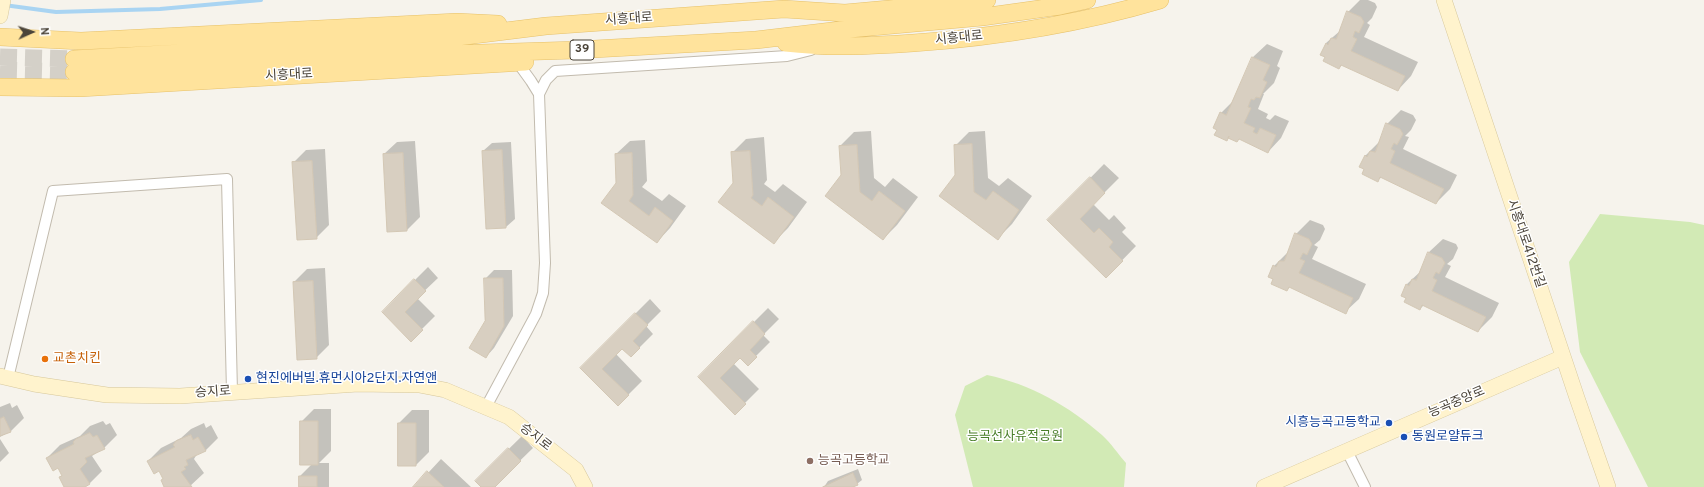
<!DOCTYPE html>
<html>
<head>
<meta charset="utf-8">
<style>
	body { margin:0 }
	#map { position:relative; width:1704px; height:487px; overflow:hidden; background:#f6f3ec; font-family:Overpass,sans-serif }
	canvas { display:block }
	.north { position:absolute; left:12px; top:12px; width:40px; height:40px; -webkit-text-stroke:3px #fff; paint-order:stroke; rotate:87deg; font-size:11px; font-weight:700; line-height:16px; text-align:center; color:#4b4439 }
	.north::after { content:''; display:block; margin:auto; width:14px; height:18px; background:#4b4439; clip-path:polygon(50% 0,100% 100%,50% 72%,0 100%) }
</style>
</head>
<body>
<div id="map">
<canvas width="1704" height="487"></canvas>
<div class="north">N</div>
</div>
<script>
const c = document.querySelector('canvas').getContext('2d');
c.lineJoin = 'round';
function fill(path, color) {
  c.fillStyle = color;
  c.fill(path, 'evenodd');
}
function stroke(path, color, width, dash) {
  c.strokeStyle = color;
  c.lineWidth = width;
  c.lineCap = dash ? 'butt' : 'round';
  c.setLineDash(dash || []);
  c.stroke(path);
}
function label(font, color, halo, rows, align = 'center') {
  c.font = font + ' Overpass,"Noto Sans KR",sans-serif';
  c.lineWidth = 3;
  c.setLineDash([]);
  c.textBaseline = 'middle';
  c.strokeStyle = halo;
  c.fillStyle = color;
  for (const [text, x, y, turn = 0] of rows) {
    c.save();
    c.translate(x, y);
    c.rotate((+turn || 0) * Math.PI / 180);
    c.textAlign = isNaN(turn) ? turn : align;
    if (halo) c.strokeText(text, 0, 0);
    c.fillText(text, 0, 0);
    c.restore();
  }
}
fill(new Path2D(`
	M1600,214L1690,222L1704,225V487H1648L1580,352L1569,262Z
	M987,375C1030,384 1069,406 1102,435C1111,443 1118,454 1126,463L1124,487H973L955,415L965,386Z`), '#d2eab5');
fill(new Path2D(`
	M1360,0H1368L1375,3L1377,7L1372,18L1367,23L1370,25L1364,37L1418,62L1411,76L1398,90L1343,64L1339,68L1321,54L1326,43L1341,30L1348,12Z
	M1267,44L1283,51L1277,66L1280,68L1274,83L1263,94H1264L1258,109L1268,114L1266,118L1270,120L1275,115L1289,121L1281,138L1268,152L1240,138L1237,141L1218,129L1221,113L1234,100L1253,57Z
	M1401,110L1413,115L1416,120L1411,130L1405,136L1409,137L1403,149L1457,175L1450,189L1436,203L1382,177L1378,180L1365,169V156L1379,142L1387,124Z
	M871,131L874,178L885,187L893,178L918,197L897,225L883,239L842,175L840,146L854,132Z
	M985,131L988,178L999,186L1008,178L1032,196L1012,224L998,238L956,175L955,146L969,132Z
	M764,137L767,180L764,184L775,192L783,184L807,202L788,228L774,242L734,183L732,153L746,139Z
	M645,140L647,181L642,187L662,201L669,194L686,206L670,228L657,242L603,203L617,183L616,154L630,141Z
	M415,141L420,217L407,230L384,154L397,142Z
	M511,142L515,219L506,227L483,151L492,143Z
	M325,149L329,225L316,238L293,163L306,150Z
	M1104,164L1119,178L1093,204L1109,220L1114,215L1126,228L1122,232L1136,246L1106,277L1049,220Z
	M1310,220L1323,225L1325,229L1320,240L1314,245L1318,247L1312,259L1366,284L1359,299L1345,312L1291,286L1287,290L1269,276L1274,266L1288,252L1296,234Z
	M1443,239L1456,244L1458,248L1453,259L1447,264L1451,266L1445,277L1499,303L1492,317L1478,331L1424,305L1420,309L1402,295L1407,284L1421,271L1429,252Z
	M428,267L438,278L417,298L435,316L411,340L383,312Z
	M325,268L329,345L316,358L294,282L307,269Z
	M494,270H512L513,316L494,348L486,357L485,279Z
	M650,299L661,311L646,326L653,334L631,356L622,348L616,354L642,381L618,405L581,368Z
	M768,308L779,319L763,335L770,342L748,364L740,356L733,363L759,389L735,413L699,377Z
	M10,403L12,408L17,405L24,418L11,431L0,437V407Z
	M314,409H331V451L319,463H329V487H300V476L312,464L301,422Z
	M412,410H429V452L416,465L399,423Z
	M103,421L106,425L110,423L117,435L104,448L92,456L102,471L90,483L83,487H69L58,467L47,458L60,445L80,436L90,426Z
	M204,423L206,428L211,425L218,438L205,451L197,454L194,459L204,473L189,487H165L164,478L159,469L148,461L161,448L181,438L191,429Z
	M522,436L533,448L493,487H482L476,481Z
	M0,439L9,453L0,462Z
	M441,459L471,487H415Z
	M858,469L862,480L853,487H824L828,481Z`), '#0003');
stroke(new Path2D(`
	M4,5L56,12L160,9L261,0`), '#a9d4f2', 4);
const building = new Path2D(`
	M1347,11L1361,17L1364,22L1359,33L1355,31L1353,37L1357,39L1351,51L1405,76L1398,91L1341,65L1339,69L1323,61L1325,57L1320,55L1326,43L1328,45L1331,38L1336,39Z
	M1252,57L1270,65L1263,80L1267,82L1260,98L1256,97L1254,100L1251,99L1248,107L1251,108L1244,123L1255,128L1253,132L1257,134L1260,128L1276,135L1268,153L1239,139L1237,142L1228,138L1229,136L1227,141L1214,135L1217,130L1213,128L1220,112L1226,115Z
	M1386,123L1400,129L1403,134L1397,145L1394,143L1391,149L1395,151L1390,163L1444,189L1436,204L1380,177L1378,182L1362,174L1364,169L1359,167L1365,155L1367,157L1370,151L1375,152Z
	M972,144L974,192L986,200L993,191L1019,210L998,240L939,196L955,175L954,145Z
	M857,145L860,192L872,201L879,191L905,211L883,240L825,196L841,175L839,146Z
	M502,150L506,228L486,229L482,151Z
	M750,151L753,195L751,198L762,206L768,197L794,217L774,244L718,202L733,183L731,152Z
	M403,153L407,231L387,232L383,154Z
	M632,153L633,195L629,201L649,216L655,207L673,221L657,243L601,203L616,183L615,154Z
	M312,161L317,239L297,240L292,162Z
	M1090,177L1105,193L1080,219L1094,233L1099,228L1113,242L1109,247L1123,261L1106,278L1047,220Z
	M1295,233L1309,239L1312,244L1307,255L1303,253L1300,259L1305,261L1299,273L1353,298L1346,314L1289,287L1287,291L1271,284L1273,279L1268,277L1273,265L1276,267L1279,261H1284Z
	M1428,252L1442,258L1445,263L1439,274L1436,272L1433,278L1437,280L1432,291L1486,317L1478,332L1422,305L1420,310L1404,302L1406,298L1401,296L1406,284L1409,286L1412,279L1416,280Z
	M484,278H503L504,326L486,358L469,348L485,321Z
	M414,279L426,291L405,312L423,330L411,342L382,312Z
	M313,281L317,359L297,360L293,282Z
	M635,313L648,325L633,341L640,348L631,357L622,349L602,369L629,395L618,406L580,368Z
	M753,321L765,334L750,350L757,357L748,366L740,358L720,378L746,404L735,415L698,377Z
	M4,417L11,432L0,436V419Z
	M300,421H318V465H300Z
	M398,423H416V466H398Z
	M90,433L93,437L97,435L105,449L85,458L87,462L80,469L90,484L85,487H64L59,477L62,476L58,468L53,471L46,458L74,444L73,442L76,439Z
	M191,435L193,440L198,437L206,451L186,460L188,465L184,467L186,469L181,472L192,487H164L161,480L163,479L159,471L154,474L147,461L175,447L173,445L176,441Z
	M508,448L521,461L495,487H481L475,481Z
	M427,471L444,487H413Z
	M853,473L858,485L853,487H823Z
	M299,476H317V487H299Z`);
fill(building, '#d8cfc1');
stroke(building, '#d3c7b4', 1);
stroke(new Path2D(`
	M0,57L74,59
	M0,70L74,72`), '#d4d0c8', 17, [17, 8]);
const street = new Path2D(`
	M518,63L531,81L539,94L546,80L555,71L787,56L811,50
	M8,378L53,191L227,179L232,392
	M486,407L536,314L543,293L545,263L539,94
	M1347,451L1365,487`);
const secondary = new Path2D(`
	M1444,0L1577,398L1608,487
	M0,16L3,0
	M0,376L34,384L107,395L180,396L358,384L419,385L445,390L509,417L576,470L585,487
	M1264,487L1563,357`);
const primary = new Path2D(`
	M0,37L81,41L457,22L498,24
	M786,43C829,48 870,46 913,43C997,37 1079,24 1160,0
	M74,59L449,38L546,26L784,9L845,13L987,0
	M74,72L449,54L576,50L756,40L849,29L982,17L1060,6L1087,0
	M0,87L80,88L525,62`);
stroke(street, '#c2bbae', 12);
stroke(secondary, '#d6c79b', 16);
stroke(primary, '#e6c16a', 18);
stroke(street, '#fff', 10);
stroke(secondary, '#fff3cd', 15);
stroke(primary, '#ffe39c', 17);
for (const [x, y, r, color] of [
	[45,359,4,"#e8710a"],
	[248,379,4,"#1a4fb4"],
	[1389,423,4,"#1a4fb4"],
	[1404,437,4,"#1a4fb4"],
	[810,461,4,"#8d6e63"]
]) {
  const dot = new Path2D();
  dot.arc(x, y, r, 0, 2 * Math.PI);
  c.fillStyle = color;
  c.fill(dot);
  stroke(dot, '#fff', 1.5);
}
for (const [x, y, w] of [
	[582,50,24]
]) {
  const box = new Path2D();
  box.roundRect(x - w / 2, y - 10, w, 20, 3);
  c.fillStyle = '#fff';
  c.fill(box);
  stroke(box, '#4b4439', 1);
}
label('bold 12px', '#4b4439', null, [
	["39",582,50]
]);
label('13px', '#4b4439', '#fff', [
	["시흥대로",629,20,-4],
	["시흥대로",959,39,-6],
	["시흥대로",289,76,-3],
	["시흥대로412번길",1525,244,71],
	["승지로",213,393,-4],
	["능곡중앙로",1457,403,-23],
	["승지로",535,438,38]
]);
label('13px', '#c56008', '#fff', [
	["교촌치킨",53,359]
], 'left');
label('13px', '#164399', '#fff', [
	["현진에버빌.휴먼시아2단지.자연앤",256,379],
	["시흥능곡고등학교",1381,423,"right"],
	["동원로얄듀크",1412,437]
], 'left');
label('13px', '#4a7f2a', '#fff', [
	["능곡선사유적공원",1015,437]
]);
label('13px', '#785e54', '#fff', [
	["능곡고등학교",818,461]
], 'left');
</script>
</body>
</html>
